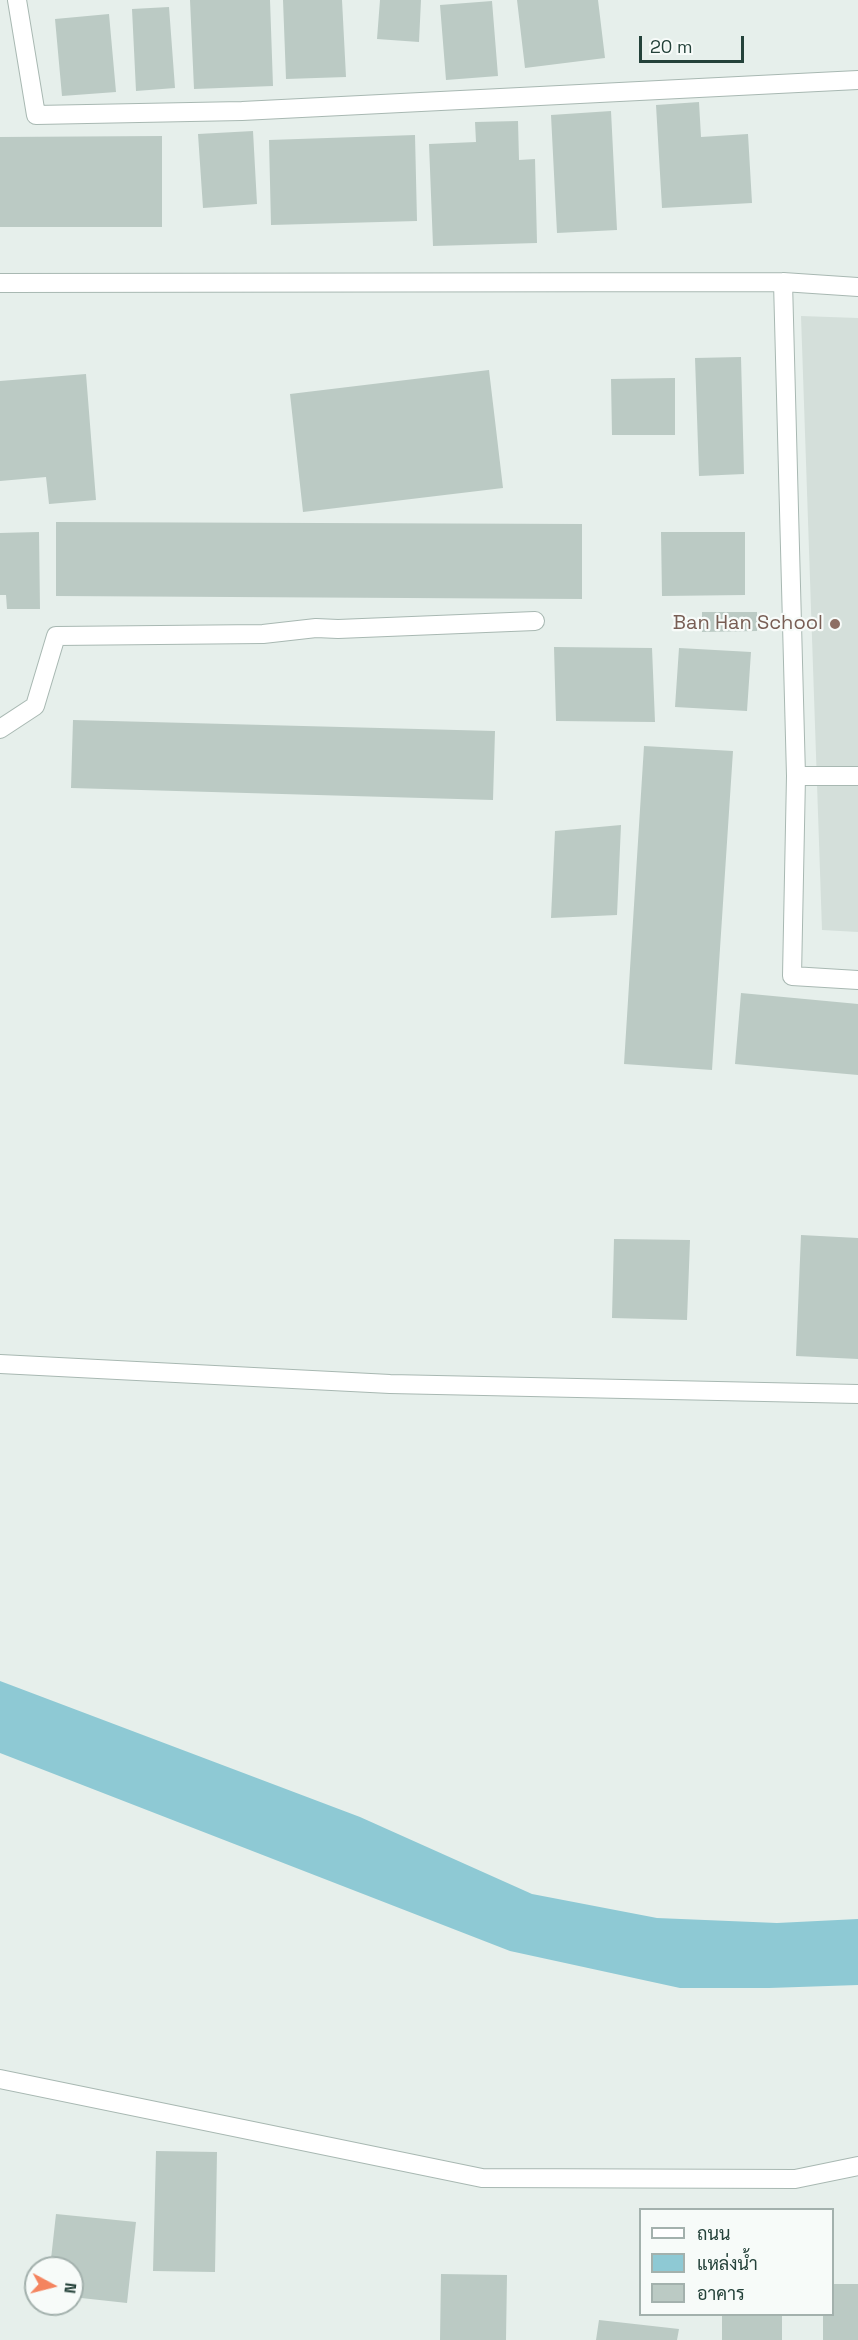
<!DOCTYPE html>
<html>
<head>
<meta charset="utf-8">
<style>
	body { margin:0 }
	#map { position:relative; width:858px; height:2340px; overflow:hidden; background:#e6efeb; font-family:"Space Grotesk",Sarabun,sans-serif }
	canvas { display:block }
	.legend { position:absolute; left:639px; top:2208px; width:195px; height:108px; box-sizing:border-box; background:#f7fbf9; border:2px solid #a3b1ad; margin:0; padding:8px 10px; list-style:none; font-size:18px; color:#24423a }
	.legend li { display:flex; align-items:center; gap:12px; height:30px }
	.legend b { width:30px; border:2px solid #a3b1ad }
	.north { position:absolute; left:24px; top:2256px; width:60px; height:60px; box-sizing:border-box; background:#f7fbf9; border:2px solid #a3b1ad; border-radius:50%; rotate:97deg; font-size:16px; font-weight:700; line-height:24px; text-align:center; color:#24423a }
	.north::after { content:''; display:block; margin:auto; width:21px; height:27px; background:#f4845f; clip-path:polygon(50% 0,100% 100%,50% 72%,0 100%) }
	.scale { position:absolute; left:639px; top:36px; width:105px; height:27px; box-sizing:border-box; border:3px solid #24423a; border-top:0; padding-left:8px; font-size:18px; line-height:21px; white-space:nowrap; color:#24423a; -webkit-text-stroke:4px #f7fbf9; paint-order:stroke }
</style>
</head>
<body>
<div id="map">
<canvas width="858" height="2340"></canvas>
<ul class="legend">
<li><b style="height:8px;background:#fff"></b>ถนน</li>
<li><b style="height:16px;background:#8ec9d4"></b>แหล่งน้ำ</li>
<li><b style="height:16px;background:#bbcac4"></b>อาคาร</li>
</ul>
<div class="north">N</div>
<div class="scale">20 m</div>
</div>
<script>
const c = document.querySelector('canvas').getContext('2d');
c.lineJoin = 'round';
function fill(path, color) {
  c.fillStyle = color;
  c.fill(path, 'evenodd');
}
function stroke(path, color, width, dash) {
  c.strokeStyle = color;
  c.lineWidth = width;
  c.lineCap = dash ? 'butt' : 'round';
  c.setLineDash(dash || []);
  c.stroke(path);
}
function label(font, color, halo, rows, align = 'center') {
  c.font = font + ' "Space Grotesk",sans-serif';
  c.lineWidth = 4.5;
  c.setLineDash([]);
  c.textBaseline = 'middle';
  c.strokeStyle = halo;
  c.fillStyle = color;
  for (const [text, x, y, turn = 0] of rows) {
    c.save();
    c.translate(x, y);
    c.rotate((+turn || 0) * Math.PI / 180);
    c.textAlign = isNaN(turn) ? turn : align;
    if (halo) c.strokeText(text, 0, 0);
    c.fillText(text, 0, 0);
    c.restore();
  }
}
fill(new Path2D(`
	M801,316L858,318V932L822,930Z`), '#d4dfda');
fill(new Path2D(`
	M0,1681L360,1817L532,1894L657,1918L777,1923L858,1919V1985L769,1988H680L510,1951L0,1753Z`), '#8ec9d4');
fill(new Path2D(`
	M190,0H270L273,86L194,89Z
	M283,0H342L346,77L286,79Z
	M380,0H421L419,42L377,39Z
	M517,0H598L605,58L525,68Z
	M492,1L498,76L446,80L440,5Z
	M169,7L175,88L136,91L132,9Z
	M109,14L116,92L62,96L55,19Z
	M699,102L701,137L748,134L752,203L662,208L656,105Z
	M611,111L617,230L557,233L551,115Z
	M518,121L519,160L535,159L537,243L433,246L429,144L476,142L475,122Z
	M253,131L257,204L203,208L198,134Z
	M415,135L417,221L271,225L269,140Z
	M162,136V227H0V137Z
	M741,357L744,474L699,476L695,358Z
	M489,370L503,488L303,512L290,394Z
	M86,374L96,500L49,504L46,477L0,481V381Z
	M675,378V435H612L611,379Z
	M56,522L582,524V599L56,596Z
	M39,532L40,609H7L6,595H0V533Z
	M661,532H745V595L662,596Z
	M702,612H757V631L702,632Z
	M554,647L652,648L655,722L556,721Z
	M679,648L751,652L747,711L675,707Z
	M73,720L495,731L493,800L71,788Z
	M644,746L733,751L712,1070L624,1064Z
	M621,825L617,915L551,918L555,831Z
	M741,993L858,1004V1075L735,1064Z
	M801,1235L858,1238V1359L796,1356Z
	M614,1239L690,1240L687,1320L612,1318Z
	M156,2151L217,2152L215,2272L153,2271Z
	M56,2214L136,2222L127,2303L72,2297V2268H50Z
	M441,2274L507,2275L506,2340H440Z
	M832,2284H858V2340H823V2314H832Z
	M722,2314H782V2340H722Z
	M599,2320L679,2329L677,2340H596Z`), '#bbcac4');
const minor = new Path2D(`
	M17,0L36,115L242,111L858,80
	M783,282L796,776L792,976L858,980
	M0,283L783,282L858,287
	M0,729L35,706L56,636L263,634L316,628L338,629L535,621
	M796,776H858
	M0,1364L390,1384L858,1394
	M0,2079L482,2178L795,2179L858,2166`);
stroke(minor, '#a8b8b2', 20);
stroke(minor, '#fff', 18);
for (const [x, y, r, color] of [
	[835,624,6,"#8d6e63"]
]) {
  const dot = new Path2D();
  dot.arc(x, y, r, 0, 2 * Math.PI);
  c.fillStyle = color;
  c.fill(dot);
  stroke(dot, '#f7fbf9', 2);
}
label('20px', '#785e54', '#f7fbf9', [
	["Ban Han School",823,624]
], 'right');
</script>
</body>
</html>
